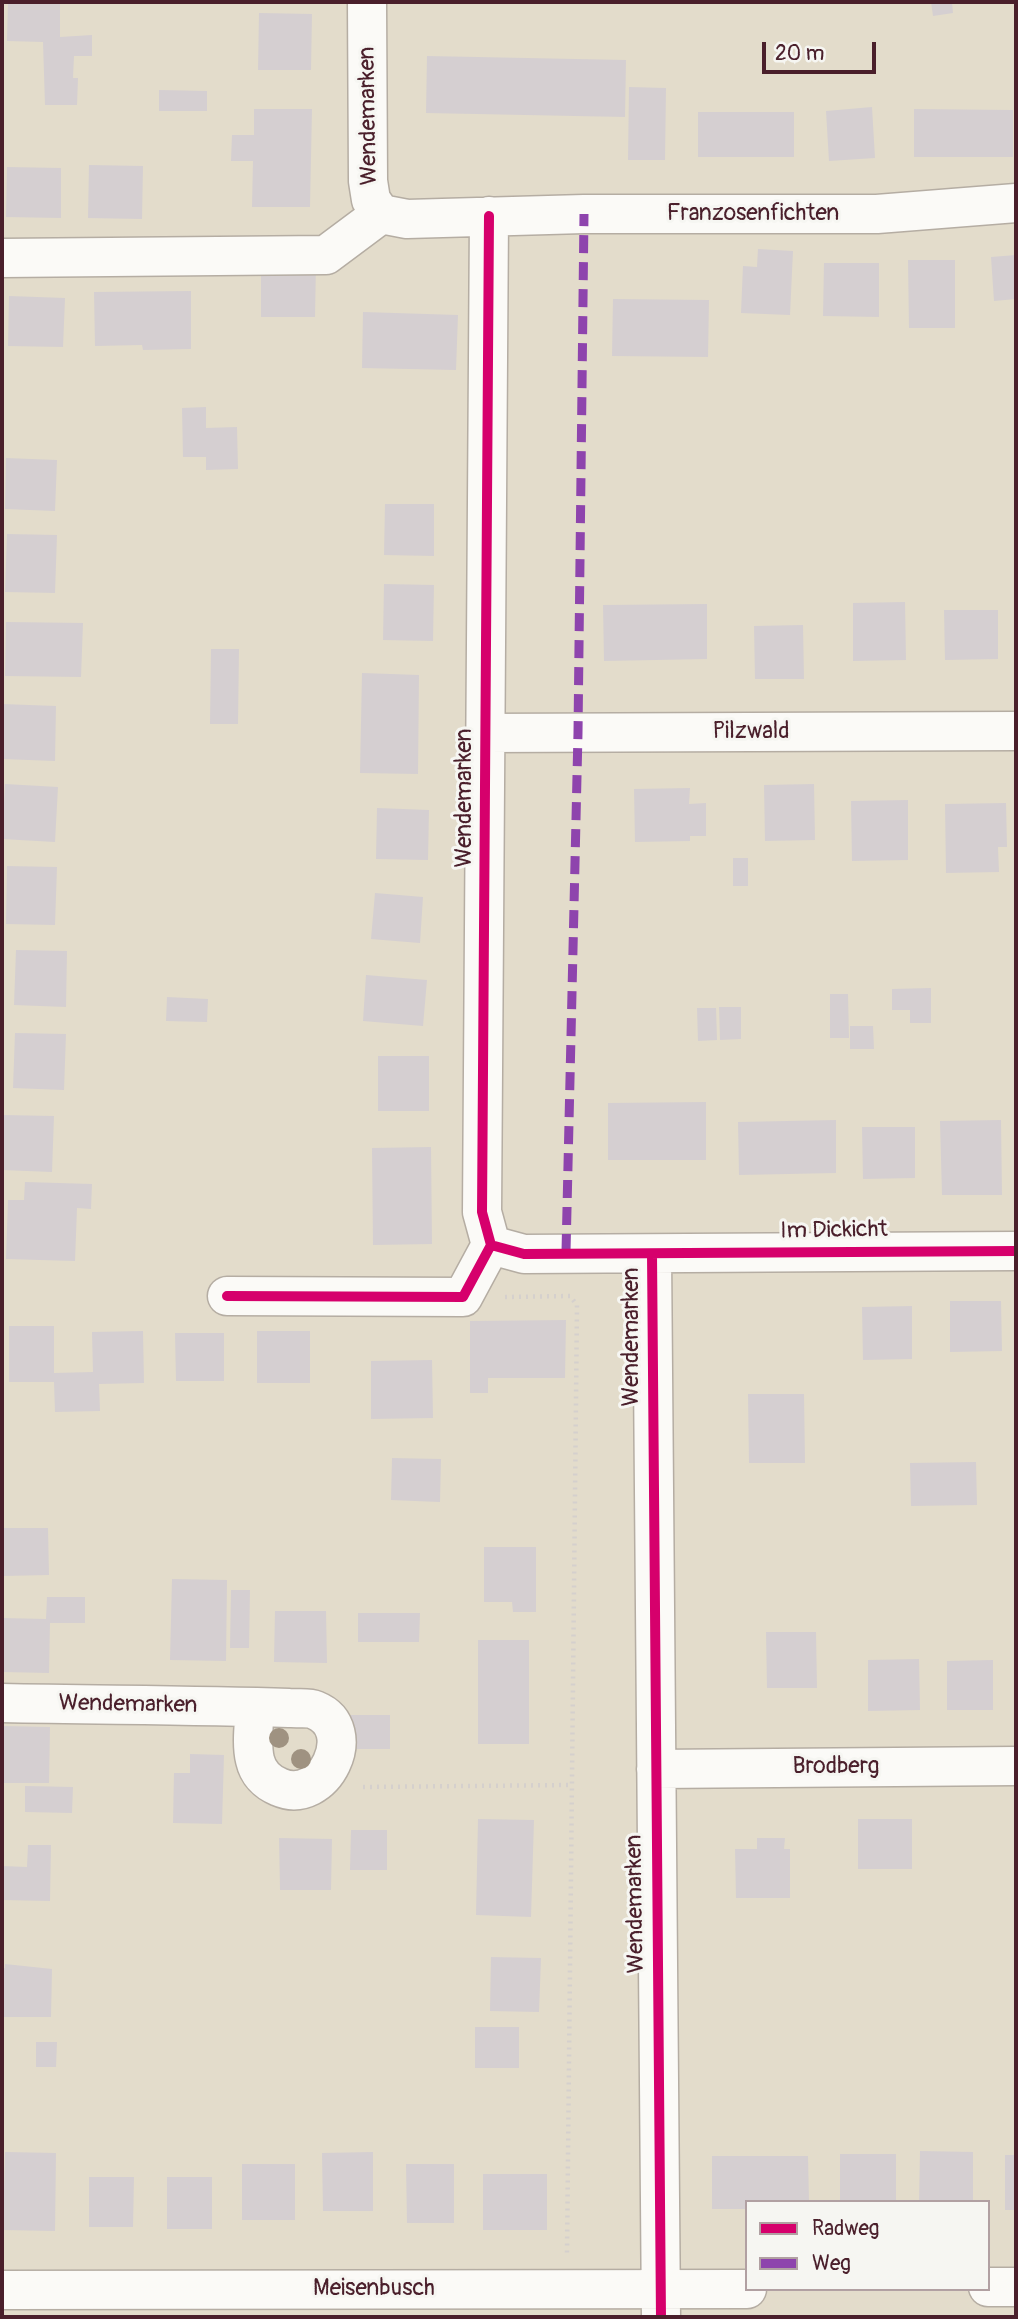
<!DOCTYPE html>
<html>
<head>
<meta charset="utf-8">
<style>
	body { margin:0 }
	#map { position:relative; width:1018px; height:2319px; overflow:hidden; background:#e3dccb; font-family:Pangolin,sans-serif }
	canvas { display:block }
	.frame { position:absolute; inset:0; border:4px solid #4a1f2b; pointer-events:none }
	.legend { position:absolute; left:745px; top:2200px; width:245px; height:91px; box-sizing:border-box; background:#f6f6f2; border:2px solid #b1a0a2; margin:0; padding:9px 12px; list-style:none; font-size:21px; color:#4a1f2b }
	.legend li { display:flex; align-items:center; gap:14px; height:35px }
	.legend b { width:35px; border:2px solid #b1a0a2 }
	.scale { position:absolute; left:762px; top:42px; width:114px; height:32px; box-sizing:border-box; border:4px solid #4a1f2b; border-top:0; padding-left:9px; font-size:21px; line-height:24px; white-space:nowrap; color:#4a1f2b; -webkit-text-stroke:5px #f6f6f2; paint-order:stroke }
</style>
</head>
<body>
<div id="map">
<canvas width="1018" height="2319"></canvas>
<div class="frame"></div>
<ul class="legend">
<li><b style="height:9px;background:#d6006c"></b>Radweg</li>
<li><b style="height:9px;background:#8e44ad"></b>Weg</li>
</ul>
<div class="scale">20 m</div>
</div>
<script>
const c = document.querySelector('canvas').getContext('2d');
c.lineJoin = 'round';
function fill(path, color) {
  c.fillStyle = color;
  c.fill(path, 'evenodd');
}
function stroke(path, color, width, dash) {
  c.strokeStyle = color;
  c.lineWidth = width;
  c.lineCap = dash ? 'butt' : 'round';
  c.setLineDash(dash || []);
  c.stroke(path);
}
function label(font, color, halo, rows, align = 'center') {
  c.font = font + ' Pangolin,sans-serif';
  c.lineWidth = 6;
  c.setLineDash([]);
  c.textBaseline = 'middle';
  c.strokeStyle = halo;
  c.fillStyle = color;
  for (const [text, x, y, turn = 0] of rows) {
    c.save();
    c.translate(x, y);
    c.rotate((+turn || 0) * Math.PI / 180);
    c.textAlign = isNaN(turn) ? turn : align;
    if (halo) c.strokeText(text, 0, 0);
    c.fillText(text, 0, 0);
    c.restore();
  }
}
fill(new Path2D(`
	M8,2H60V37L92,35V56H74L73,78H78L77,105H45L43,42L7,41Z
	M931,2H952L953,13L933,16Z
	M259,13L312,14L311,70H258Z
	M427,56L626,60L625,117L426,113Z
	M629,87L666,88L665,160H628Z
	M159,90L207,91V111H159Z
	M872,107L875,158L829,161L826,111Z
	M254,109H312L310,207H252L253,161H231L232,135H254Z
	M914,109L1013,110V157H914Z
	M698,112H794V157H698Z
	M89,165L143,166L142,219L88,218Z
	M7,167L61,168V218L6,217Z
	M758,249L793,251L790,315L741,313L743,266L757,267Z
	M1016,255V299L994,301L991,257Z
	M908,260H955V328H909Z
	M261,263H316L315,317H261Z
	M824,263H879V317L823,316Z
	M191,291V349L143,350L142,345L95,346L94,292Z
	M9,296L65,298L63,347L8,346Z
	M613,299L709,300L708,357L612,356Z
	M363,312L458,315L456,370L362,368Z
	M206,407V428L237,427L238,469L206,470V457H183L182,408Z
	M6,458L57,460L55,511L5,509Z
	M385,504H434V556L384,555Z
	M7,534L57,535L55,593L5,592Z
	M384,584L434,585L433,641L383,640Z
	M905,602L906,660L853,661V603Z
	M707,604V659L604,661L603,605Z
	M944,610H998V659L945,660Z
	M6,622L83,623L81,677L5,676Z
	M803,625L804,679H755L754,626Z
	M211,649H239L238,724H210Z
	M362,673L419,675L418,774L360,773Z
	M2,704L56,706L55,761L2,759Z
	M5,784L58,787L55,842L2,839Z
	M814,784L815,840L765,841L764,785Z
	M690,788L689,804L706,803V836H690V841L635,842L634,789Z
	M908,800V860L852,861L851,801Z
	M1006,803L1007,847H998L999,872L946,873L945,804Z
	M377,808L429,810L428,860L376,859Z
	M733,858H748V886H733Z
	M7,866L57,867L55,925L6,924Z
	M375,893L423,897L420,943L371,939Z
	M16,950L67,951L66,1007L14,1005Z
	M366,975L427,980L423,1026L363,1021Z
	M931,988V1023H910V1010H892V989Z
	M830,994H848L849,1038H830Z
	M167,997L208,999L207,1022L166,1021Z
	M719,1007H741V1039L720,1040Z
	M697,1008H716L717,1040L698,1041Z
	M850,1026H873L874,1049H850Z
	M15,1033L66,1034L64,1090L13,1088Z
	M378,1056H429V1111H378Z
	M706,1102V1160H608V1103Z
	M2,1115L54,1116L52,1172L2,1170Z
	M836,1120V1173L739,1175L738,1122Z
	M1001,1120L1002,1195H942L940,1121Z
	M862,1127H915V1178L863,1179Z
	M431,1147L432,1244L373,1245L372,1148Z
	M25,1182L92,1184L91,1209L77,1208L75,1261L6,1259L8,1200H24Z
	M950,1301H1001L1002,1351L950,1352Z
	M912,1306V1359L863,1360L862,1307Z
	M566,1320L565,1378H488V1393H470V1321Z
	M9,1326H54V1373L93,1372L92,1332L143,1331L144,1383L99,1384L100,1411L55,1412L54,1382H9Z
	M257,1331H310V1383H257Z
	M175,1333H224V1381H176Z
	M432,1360L433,1418L371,1419V1361Z
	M748,1394H804L805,1463H749Z
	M392,1458L441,1459L440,1502L391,1500Z
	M976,1462L977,1505L911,1506L910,1463Z
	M2,1528H48L49,1575L3,1576Z
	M484,1547H536V1612H513L512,1602H484Z
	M172,1579L227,1580L226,1661L170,1660Z
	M231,1590H250L249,1648H230Z
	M47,1597H85V1623H50L49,1673L2,1672V1618L46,1619Z
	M275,1611H326L327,1663L274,1662Z
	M358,1613H420L419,1642H358Z
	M766,1632H816L817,1688H767Z
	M478,1640H529V1744H478Z
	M919,1659L920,1710L868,1711V1660Z
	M993,1660V1710H947V1661Z
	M351,1715H390V1749H350Z
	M2,1726L50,1727L49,1783H2Z
	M190,1754L224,1755L222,1824L173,1823L174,1773H190Z
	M25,1786L73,1787L72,1813L25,1812Z
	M478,1819L534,1820L531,1917L476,1915Z
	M858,1819H912V1869H858Z
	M351,1830H387V1870H350Z
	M279,1838L332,1839L331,1890H280Z
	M757,1838H785L784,1849H790V1898H736L735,1849H757Z
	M28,1845H51L50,1901L2,1900V1866L27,1867Z
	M491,1957L541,1958L539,2012L490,2011Z
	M5,1964L52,1969L51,2017H2V1969L5,1968Z
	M475,2027H519V2068H475Z
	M36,2042H57L56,2067H36Z
	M920,2151L973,2152V2202H919Z
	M5,2152L56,2153L55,2231L3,2230Z
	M373,2152V2211H323L322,2153Z
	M840,2154H896V2202H840Z
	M1005,2155H1016V2210H1005Z
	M712,2156H808L809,2202H747V2209H712Z
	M242,2164H295V2220H242Z
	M406,2164H454V2223H407Z
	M483,2174H547V2230H483Z
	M89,2177H134L133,2227H89Z
	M167,2177H212V2229H167Z`), '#d5cfd1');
const minor = new Path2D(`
	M367,2L368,181L371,200L381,214L407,219L584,214H877L1016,203
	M489,216L482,1212L491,1245L524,1254L1016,1251
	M2,258L326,255L381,214
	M486,733L1016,731
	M652,1254L661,2317
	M227,1296L463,1297L491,1245
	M2,1703C98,1705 193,1705 289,1708C297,1709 308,1707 315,1710C362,1729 324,1807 279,1787C267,1782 258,1773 255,1760C251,1744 254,1724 255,1707
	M656,1769L1016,1766
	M988,2287H1016
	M2,2290L747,2289`);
stroke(minor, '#b5ada3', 41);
stroke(new Path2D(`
	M505,1297L570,1296L577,1305L567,2253
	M363,1787L571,1785`), '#d5d0cd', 4.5, [2, 5]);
stroke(minor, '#fbfaf7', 38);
stroke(new Path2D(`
	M566,1252L578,733L584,214`), '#8e44ad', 9, [18, 9]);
stroke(new Path2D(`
	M489,216L482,1212L491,1245L524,1254L1016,1251
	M652,1254L661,2317
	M227,1296L463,1297L491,1245`), '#d6006c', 10);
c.fillStyle = '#9f9281';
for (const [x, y] of [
	[279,1738],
	[301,1759]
]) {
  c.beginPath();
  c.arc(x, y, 10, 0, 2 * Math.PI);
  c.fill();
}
label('23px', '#4a1f2b', '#f6f6f2', [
	["Wendemarken",369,116,-91],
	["Franzosenfichten",753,214],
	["Pilzwald",751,732],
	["Wendemarken",465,798,-90],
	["Im Dickicht",834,1231,-1],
	["Wendemarken",632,1337,-90],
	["Wendemarken",128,1705,1],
	["Brodberg",836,1767],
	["Wendemarken",636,1904,-91],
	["Meisenbusch",374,2289]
]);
</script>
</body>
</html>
